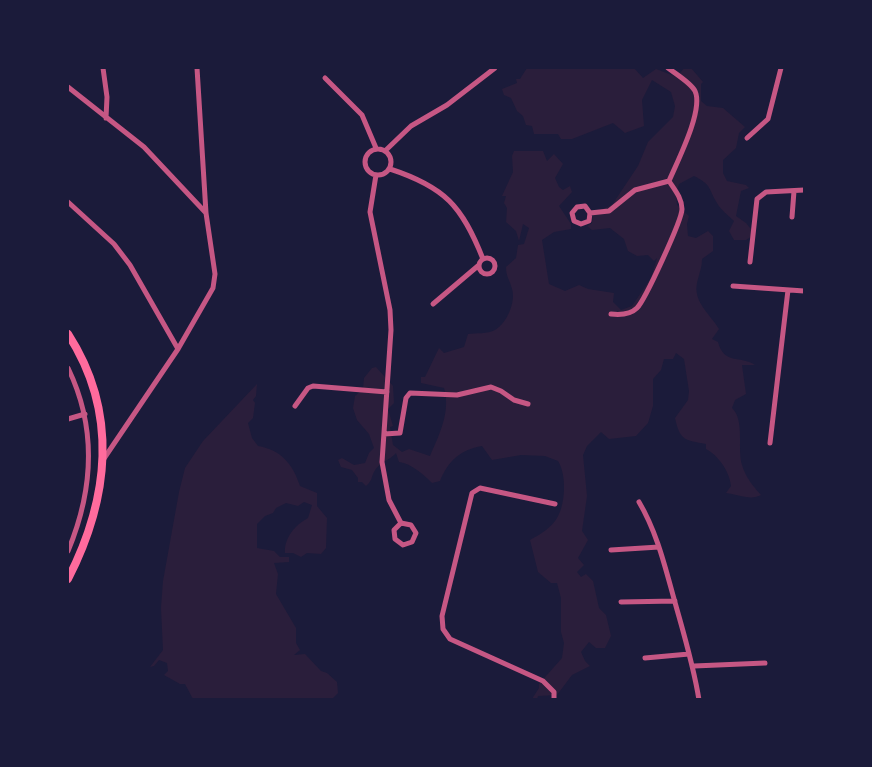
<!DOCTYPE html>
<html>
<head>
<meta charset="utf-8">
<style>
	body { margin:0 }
	#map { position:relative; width:872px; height:767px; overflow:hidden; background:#1b1b3a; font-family:"DejaVu Sans",sans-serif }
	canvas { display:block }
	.frame { position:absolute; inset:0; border:69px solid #1b1b3a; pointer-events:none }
</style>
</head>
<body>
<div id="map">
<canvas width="872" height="767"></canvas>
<div class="frame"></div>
</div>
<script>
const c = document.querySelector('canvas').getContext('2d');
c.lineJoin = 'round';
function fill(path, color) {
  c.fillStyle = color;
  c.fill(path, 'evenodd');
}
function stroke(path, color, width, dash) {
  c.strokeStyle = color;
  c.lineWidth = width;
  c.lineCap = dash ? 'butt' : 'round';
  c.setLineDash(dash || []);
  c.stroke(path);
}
fill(new Path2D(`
	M527,68H634L643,78L656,69L677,77L684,68H691L703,82L701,84V101L707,106L723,108L745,127L739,133L736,148L723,160V173L727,181L746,185L749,188L741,191L736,216L746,223L755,234L746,240H734L729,231L734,221C729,216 720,209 717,203C708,188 712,185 694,176L679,184L676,194L677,205L689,216L687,224L688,236L696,238L708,231L713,236V251L702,259C702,268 699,274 697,283C693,302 710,314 719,329L712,339L718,342C724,365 740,355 755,365H742L746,394L735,400L732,408C745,420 737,449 742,465C746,478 753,486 761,495C751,501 737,494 726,493L731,486C730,472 718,455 706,449V444C685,440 680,441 675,418L688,400L689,391L684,359L676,353L673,359H664L661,370L653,379V406L648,423L636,436L609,439L601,432L587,446L583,455L587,496L582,531L588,540L578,558L584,565L577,572L581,577L586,574L593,581L599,608L606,615L611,636L605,648H596L589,642L581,652L585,661L590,666L572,675L557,695L538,696L537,699H532L539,688V684L562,658L564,643L561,632V598L557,583H551L538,572L530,540C539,535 548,530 555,521C566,507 567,475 558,461L545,456L521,455L492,460L482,446C460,450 448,461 440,481L432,483C423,474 412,464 399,462L396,453C390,460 378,463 374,472C371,478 372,481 366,486L362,482H358V478L352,470L341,467L338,460L342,458L354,465L365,463L369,453L374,448L369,434L357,420L353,408L355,396L363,389L364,378L372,368L376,367L393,386L394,403L388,409L393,426L390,427L393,445L402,452L409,449L430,456C439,435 451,412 444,388L421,383V377H425L439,348L444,353L464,347L468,334C476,333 488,334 495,330C507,323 516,302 512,289C510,280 506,277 506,267L516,258L518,245L524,244L529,228L523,224L519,241L516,231L506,222L507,208L504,203L506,196H502L513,172L512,156L514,151H543L547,161L554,154L563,164L555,178L559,187L563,190L570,186L572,192L559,206L571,224V229L554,232L542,240L549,284L565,291L579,285L588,289L614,293L613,302L621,310L632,306L651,278L657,258L654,261L648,255L637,256L628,251L624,239L610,228L592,230L587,226L592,223L593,213L612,205L638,166L648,142L673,117L675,106L671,92L652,80L642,100L644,126L625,133L613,123L572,139H561L558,134H534L532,126L526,125L523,116L517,111L511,98L504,95L502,89L517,83L516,79H520Z
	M257,384L256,396L253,400L255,403L253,418L248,423L252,438L258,446C281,450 293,464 300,486L317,493V506L327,518L326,548L321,554L307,553L301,557L293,553H285C284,538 295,525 308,518L312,505L304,502L298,506L286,503L276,508L273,513L265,516L257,524V548L274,551L280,557H289V562L274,563L278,574L276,594L296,628V643L300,650L294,655L305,654L321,671L327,673L337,682L338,693L332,699H193L185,684H180L164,675L168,671L167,663L159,660L154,666L150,667L163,650L161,608L163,581L179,492L185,468L203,441Z`), '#2a1e3b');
stroke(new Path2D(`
	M103,68L107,97L106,118
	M325,78L362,115L376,148
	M68,87L144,147L206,213
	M747,138L768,119L781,68
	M365 162a13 13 0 1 1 26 0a13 13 0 1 1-26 0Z
	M386,150L411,126L447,105L495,68
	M390,169C445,187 462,206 483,259
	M376,175L370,212L390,310L391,330L382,462L389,500L401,523
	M68,202L114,244L130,265L178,349
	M585,206L590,213L589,221L581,224L574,221L572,213L577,207Z
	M590,213L609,211L635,190L669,181C677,162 704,110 695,91C691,83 676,74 668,68
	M792,217L794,191
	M479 266a8 8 0 1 1 16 0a8 8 0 1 1-16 0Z
	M750,262L757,199L766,192L804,190
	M733,286L804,291
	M433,304L479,265
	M611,314C620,315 630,315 637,308C645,300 682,220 682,209C682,198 674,189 669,181
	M68,368C97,428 93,491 68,551
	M295,406L308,388L313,386L387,392
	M68,419L85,414
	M384,434L400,433L406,398L410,393L457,395L491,387L501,391L514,400L528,404
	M770,443L788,290
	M103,460L178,349L213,288L215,274L206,213L197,68
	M639,502C658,534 666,571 676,606C685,638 694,668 699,700
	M401,523L411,525L416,533L412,542L403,545L395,539L394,530Z
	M611,550L659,547
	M621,602L675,601
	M645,658L689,654
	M694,666L765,663
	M554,700V692L543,681L450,639L443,629L442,616L472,493L480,488L555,504`), '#c65784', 5);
stroke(new Path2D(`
	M68,334C119,413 109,499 68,579`), '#ff6b9d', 8);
</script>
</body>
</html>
